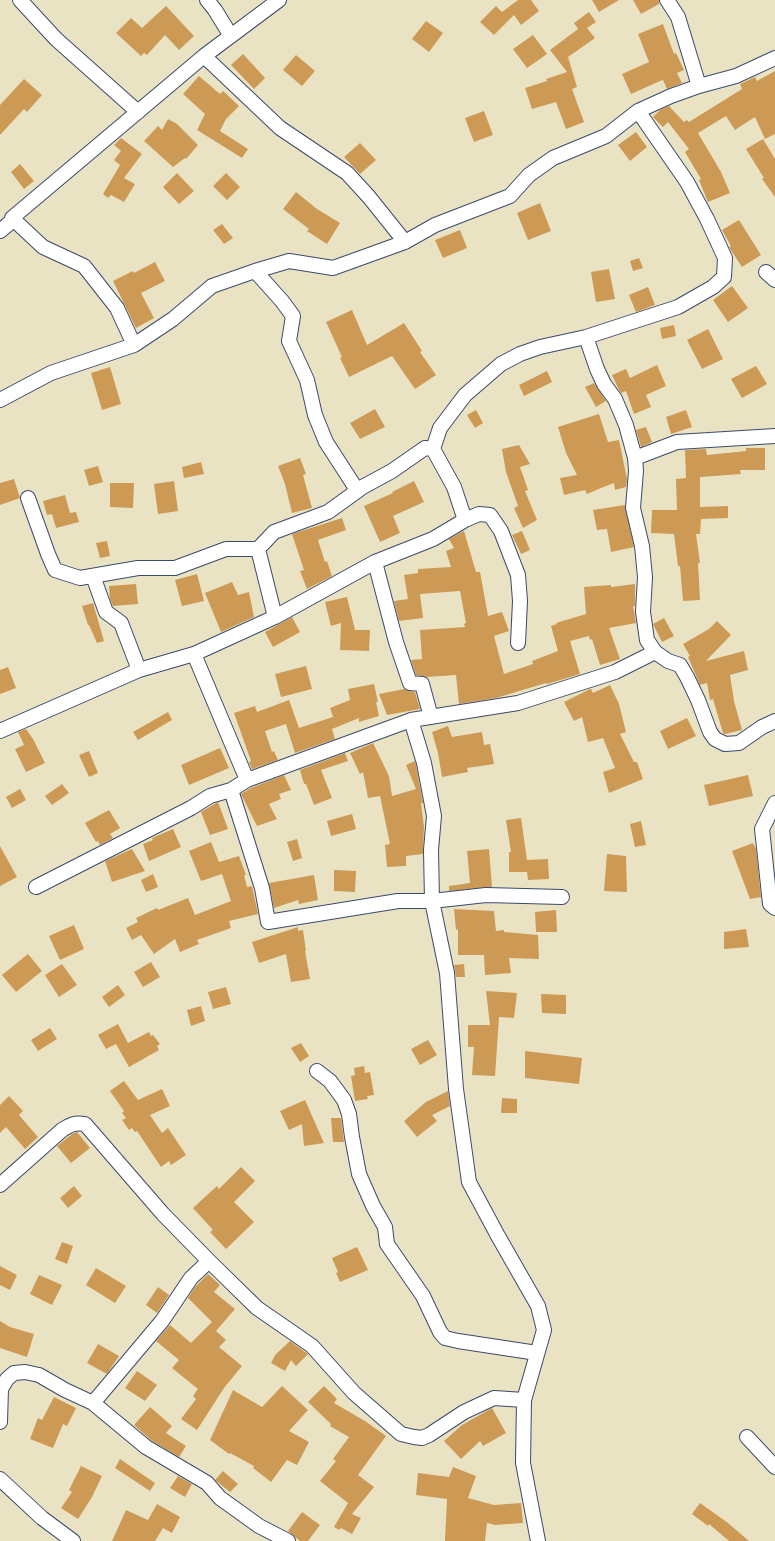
<!DOCTYPE html>
<html>
<head>
<meta charset="utf-8">
<style>
	body { margin:0 }
	canvas { display:block; background:#eae3c3 }
</style>
</head>
<body>
<canvas width="775" height="1541"></canvas>
<script>
const c = document.querySelector('canvas').getContext('2d');
c.lineJoin = 'round';
function fill(path, color) {
  c.fillStyle = color;
  c.fill(path, 'evenodd');
}
function stroke(path, color, width, dash) {
  c.strokeStyle = color;
  c.lineWidth = width;
  c.lineCap = dash ? 'butt' : 'round';
  c.setLineDash(dash || []);
  c.stroke(path);
}
fill(new Path2D(`
	M518,0H531L539,11L521,25L514,15L494,35L480,22L496,6L502,12Z
	M592,0H619L599,12Z
	M633,0H659V4L641,14Z
	M166,6L194,36L179,50L165,35L147,55L144,53L141,56L116,33L131,18L142,28Z
	M589,12L596,22L587,28L595,38L568,57L577,87L572,89L584,122L566,129L556,102L532,109L525,88L547,81L546,79L567,72L550,50L578,29L574,23Z
	M426,21L443,33L429,52L412,39Z
	M663,24L674,54L676,53L684,70L677,73L682,83L667,89L663,80L660,81L631,94L622,74L649,62L638,34Z
	M533,35L547,54L527,68L513,49Z
	M243,54L265,78L254,89L231,65Z
	M296,55L315,71L302,86L283,70Z
	M775,71V134L765,139L755,117L735,130L726,116L698,133L721,172L730,193L708,202L699,180L701,179L685,152L689,149L668,122L663,127L653,117L660,110L669,106L684,122L687,120L689,122L742,89L740,84L755,77L757,81Z
	M199,76L220,94L223,91L239,106L226,119L220,131L248,149L242,158L197,130L205,114L183,94Z
	M24,79L42,95L27,112L24,109L0,135V105Z
	M484,111L493,135L474,142L465,118Z
	M168,119L177,124L198,145L186,159L185,158L173,167L144,141L158,126L162,130Z
	M636,132L647,147L630,161L618,145Z
	M121,138L142,154L124,178L135,184L124,202L111,195L108,198L103,194L120,165L114,160L121,151L114,145Z
	M763,139L775,159V197L762,179L764,178L746,149Z
	M360,143L376,160L360,174L344,157Z
	M20,164L34,181L24,189L11,172Z
	M177,173L194,191L179,204L163,187Z
	M226,173L240,187L227,200L213,186Z
	M296,192L317,209L340,223L327,244L307,231L309,229L283,209Z
	M540,203L551,231L528,240L517,213Z
	M739,220L761,255L742,267L729,247L731,246L722,230Z
	M222,224L233,238L224,244L213,230Z
	M460,230L467,248L443,258L435,240Z
	M639,258L643,268L633,271L630,261Z
	M155,262L165,281L141,293L154,318L136,328L113,281L133,271L134,273Z
	M609,269L615,299L596,302L591,272Z
	M732,286L748,308L728,322L713,300Z
	M648,287L655,305L636,312L629,295Z
	M352,310L367,345L404,323L422,351L420,352L436,375L415,389L392,356L349,377L340,358L342,357L326,322Z
	M674,325L676,336L662,339L660,328Z
	M708,329L723,359L702,369L687,340Z
	M657,365L666,386L646,395L651,407L634,414L626,391L621,393L618,388L612,375L626,369L630,378Z
	M756,366L767,384L742,398L731,379Z
	M110,367L121,404L102,410L91,373Z
	M547,371L552,382L524,396L519,385Z
	M594,383L606,401L596,407L585,387Z
	M375,409L385,427L360,439L350,423Z
	M476,410L483,423L475,428L467,415Z
	M686,410L692,427L671,434L666,417Z
	M599,414L608,442L619,440L627,479L626,487L615,490L614,483L601,488L587,494L585,490L564,495L560,478L577,475L566,453L558,427Z
	M646,427L652,442L641,447L636,430Z
	M519,445L530,464L520,467L528,490L525,491L537,520L523,528L514,508L518,506L506,472L502,449Z
	M746,448H765V470H740L741,474L700,477V507L728,506V518L701,519L700,534H696L700,563H698L700,600L683,601L680,566H678L674,534L651,533L652,510H677L676,479L686,478L685,450L706,449L707,455L746,451Z
	M300,458L306,474L303,475L312,508L292,513L285,484L278,466Z
	M201,462L204,474L184,478L182,467Z
	M98,466L103,482L89,486L84,470Z
	M14,479L20,498L0,505V483Z
	M174,481L178,511L158,514L154,484Z
	M414,481L424,502L393,516L400,533L380,542L364,506L393,493L392,492Z
	M110,483H134L133,508L110,507Z
	M65,495L70,513L76,512L79,522L56,528L52,514L47,515L43,501Z
	M625,505L634,547L611,552L607,529L597,530L593,510Z
	M342,518L346,530L318,540L325,562L327,561L332,576L307,589L300,571L304,570L292,534Z
	M464,531L476,572H480L488,616L502,612L509,631L494,636L504,674L533,664L532,661L558,651L551,626L557,624L556,623L586,614L584,587L611,585V587L635,584V606H633L636,623L609,628L620,659L600,665L592,639L590,640L589,636L570,641L580,674L547,684L546,683L496,698L459,704L456,675L427,677L416,675L411,660L422,659L420,630L465,627L464,624L466,623L460,591L420,594L423,618L399,621L394,601L408,599L404,575L418,573V569L451,567L446,551L454,548L449,539Z
	M522,531L530,550L521,554L512,535Z
	M107,541L110,556L100,558L96,543Z
	M197,574L204,601L182,606L175,580Z
	M232,582L238,595L249,592L254,617L221,632L205,593Z
	M136,584L138,604L113,606L110,599L109,586Z
	M347,597L355,630H370L369,651L340,650L341,623L331,626L325,602Z
	M93,603L104,641L97,643L89,625H88L82,606Z
	M292,617L300,632L273,647L265,632Z
	M664,618L674,636L662,642L653,624Z
	M717,621L731,635L706,661L744,651L748,670L730,675L734,701L742,730L725,734L723,733L713,699L710,700L707,683L700,685L688,657L690,656L683,644L709,629Z
	M306,666L312,689L281,697L275,674Z
	M8,667L16,688L0,694V670Z
	M374,684L378,702H376L379,716L359,722V718L332,729L335,739L295,753L286,724L265,731L272,752L274,751L278,760L252,769L249,762L251,761L234,713L255,706L257,712L289,700L299,728L333,717L330,708L350,700L348,689Z
	M610,685L619,704L626,732L620,734L634,762H637L643,779L609,793L603,772L615,768L603,738L588,742L582,717L574,721L564,702L590,689H591L593,693Z
	M404,689L409,691L415,692L420,709L387,715L379,694Z
	M168,712L172,720L138,740L133,732Z
	M687,718L696,736L668,749L660,731Z
	M448,726L452,737L482,732L484,745L490,744L494,764L467,768L468,772L442,777L438,753L432,732Z
	M26,729L33,739L45,763L26,772L15,749L24,745L18,732Z
	M373,743L389,776L392,796L416,789L406,765L415,761L416,765L423,803H421L424,827L423,854L406,856V866L387,867L385,845L390,844L380,796L368,798L363,772L360,774L350,753Z
	M220,748L229,768L189,785L181,765Z
	M89,751L98,773L89,777L79,755Z
	M345,753L348,761L321,770L332,798L314,805L306,784H304L300,770Z
	M284,775L291,790L279,794L281,799L269,804L277,819L257,826L241,794L251,788Z
	M748,775L753,796L709,806L704,785Z
	M62,784L69,793L52,805L45,796Z
	M20,789L26,800L12,808L6,797Z
	M218,802L228,829L210,835L201,812Z
	M109,810L120,828L110,834L113,838L100,845L98,841L96,842L85,823Z
	M352,814L356,829L331,836L327,821Z
	M521,818L527,860L548,859L549,879L528,880L527,872H509V852H511L506,820Z
	M641,821L646,845L635,847L630,824Z
	M173,829L181,847L149,861L143,844L153,840L152,838Z
	M297,839L302,858L293,861L287,842Z
	M211,842L219,862L239,856L246,875H244L247,887L252,886L258,914L229,921L231,928L197,940L199,944L180,952L175,939L154,954L141,935L132,940L126,928L138,922L136,918L157,908L158,910L188,898L195,915L231,901L222,874L201,881L189,851Z
	M753,843L756,849L761,897L750,899L732,851Z
	M0,846L17,877L0,886Z
	M132,849L145,871L112,882L105,861Z
	M489,849L492,887L449,891V886L470,883L467,851Z
	M607,854L626,856L627,892L604,891Z
	M334,870L356,871L355,892L334,891Z
	M153,874L158,887L146,892L141,880Z
	M314,875L318,900L299,904L298,900L274,908L269,883Z
	M454,909L494,911L496,931L504,930V932L538,935L539,959L509,958L511,973L485,975L484,955H458V929L456,930Z
	M556,910L557,932H536L535,912Z
	M74,925L84,949L60,960L49,936Z
	M298,927V931L303,930L306,951H305L310,979L291,982L286,954L259,963L252,942Z
	M746,929L749,947L724,949V932Z
	M28,954L42,971L16,992L2,975Z
	M151,962L160,977L143,987L134,972Z
	M62,964L77,985L59,997L45,975Z
	M464,964L465,977H456L454,965Z
	M118,985L125,995L109,1007L102,997Z
	M226,987L231,1004L213,1009L208,992Z
	M486,991L517,993L514,1018L499,1017L495,1076L472,1075L474,1047H468V1025H490Z
	M541,994L566,995V1014L542,1013Z
	M201,1006L205,1021L191,1026L187,1010Z
	M118,1024L128,1043L149,1032L151,1036L153,1035L160,1044L157,1046L159,1050L129,1067L116,1044L106,1049L98,1035Z
	M50,1028L57,1039L38,1051L31,1040Z
	M428,1040L437,1055L420,1065L411,1049Z
	M301,1043L309,1056L300,1062L291,1048Z
	M525,1051L582,1058L579,1084L525,1078Z
	M364,1066L365,1073L370,1072L374,1095L367,1096L368,1099L355,1101L351,1076L355,1075L354,1068Z
	M124,1081L138,1100L162,1089L170,1106L150,1115L162,1133L168,1128L186,1155L171,1165L169,1161L161,1167L137,1131L135,1132L132,1128L129,1130L122,1120L126,1118L122,1113L124,1111L110,1091Z
	M448,1091L450,1106L432,1115L437,1121L417,1137L404,1121L426,1102Z
	M9,1096L23,1111L19,1115L38,1137L25,1149L6,1127L0,1133V1105Z
	M502,1098L517,1099V1113H501Z
	M305,1100L324,1143L304,1146L302,1124L289,1130L280,1111Z
	M331,1118H341L344,1142H333Z
	M77,1132L90,1148L71,1163L57,1146L72,1134Z
	M241,1167L255,1181L234,1202L254,1222L226,1249L210,1232L213,1230L193,1208L217,1186L219,1189Z
	M74,1186L82,1196L68,1208L60,1198Z
	M62,1242L73,1246L67,1264L55,1259Z
	M357,1247L368,1270L340,1282L336,1273L338,1272L332,1258Z
	M0,1266L17,1275L10,1290L0,1285Z
	M96,1268L126,1286L115,1303L86,1285Z
	M208,1274L220,1285L214,1292L235,1309L216,1331L226,1340L219,1347L242,1366L224,1388L197,1430L181,1419L196,1399L193,1396L198,1389L172,1368L179,1360L156,1341L170,1325L191,1343L212,1322L188,1298L195,1287Z
	M39,1275L62,1285L52,1305L30,1294Z
	M158,1287L169,1295L157,1313L146,1305Z
	M0,1321L10,1327L34,1334L27,1357L0,1348Z
	M290,1341L308,1354L296,1366L291,1360L285,1371L271,1363L275,1355Z
	M98,1344L119,1356L107,1374L87,1363Z
	M137,1371L157,1385L145,1401L125,1388Z
	M282,1386L308,1410L289,1431L309,1442L297,1465L287,1460L271,1482L253,1468L254,1466L230,1453L229,1454L210,1440L233,1390L262,1407Z
	M324,1386L337,1399L334,1403L365,1421L386,1436L358,1475L374,1487L352,1514L361,1518L352,1534L341,1528L339,1530L334,1527L348,1503L320,1481L336,1461L333,1459L349,1437L330,1426L331,1424L308,1402Z
	M54,1397L76,1408L67,1426L63,1424L53,1448L30,1439L38,1418L42,1420Z
	M150,1407L172,1426L166,1433L186,1446L179,1457L151,1440L134,1425Z
	M492,1408L506,1433L483,1446L480,1441L461,1459L444,1441L462,1425Z
	M120,1459L155,1483L150,1491L115,1468Z
	M81,1466L102,1476L92,1497L78,1519L61,1508L72,1492L69,1490Z
	M453,1467L476,1476L468,1498L494,1505L521,1503L523,1523L495,1525L487,1523L485,1541H445L447,1499L416,1495L418,1473L449,1477Z
	M223,1471L238,1484L230,1492L215,1480Z
	M178,1476L192,1484L185,1497L170,1488Z
	M700,1503L728,1523L749,1541H729L709,1524L708,1526L692,1514Z
	M157,1504L180,1517L172,1533L163,1528L155,1541H112L126,1510L148,1520Z
	M302,1512L320,1525L308,1541H300L288,1531Z`), '#cd9a56');
const minor = new Path2D(`
	M20,0L56,39L138,112
	M207,0L215,10L231,36
	M667,0L678,17L699,86
	M204,56L280,128L347,173L369,197L405,242
	M12,218L43,247L84,266L117,308L134,345
	M0,231L12,221V218L204,56L279,0
	M766,272L775,280
	M586,337L597,369L604,384L615,399L626,425L635,458L677,442L775,436
	M0,400L51,373L134,345L173,319L212,286L255,271L289,261L333,268L405,242L435,225L510,196L529,175L553,158L606,136L638,111L671,96L699,86L736,76L775,58
	M433,449L440,428L465,395L501,364L520,354L540,347L586,337L678,307L713,287L724,277L725,258L707,219L687,182L638,111
	M635,458L636,471L633,508L642,546L645,577L643,612L647,640L655,652
	M28,498L48,554L55,570L80,578L138,568H175L226,549H258
	M465,520L479,514L490,515L501,531L518,575L520,601L518,643
	M375,562L396,642L410,683L422,684L431,717
	M93,576L106,612L121,623L139,670
	M275,617L258,549L274,532L328,512L364,486
	M194,654L247,780
	M411,720L424,763L434,816L431,850L432,901L486,895L562,897
	M0,731L139,670L194,654L275,617L375,562L433,539L465,520L454,487L433,449L425,448L392,471L357,490L326,442L315,415L307,380L289,341L293,316L282,301L255,271
	M231,790L262,888L268,922L398,901H432L447,973L456,1089L469,1182L498,1236L538,1306L544,1330L524,1400L523,1463L538,1541
	M775,803L762,829L770,904L775,908
	M36,887L191,808L210,796L231,790L247,780L411,720L518,703L615,672L655,652L668,661L680,665L687,677L698,700L710,732L715,739L725,744L739,743L762,727L775,721
	M317,1071L330,1081L344,1100L349,1114L352,1137L359,1174L373,1206L385,1227L387,1244L423,1296L440,1332L445,1338L458,1341L537,1353
	M0,1185L62,1130C70,1125 75,1122 85,1124L163,1214L209,1261L257,1308L312,1346L354,1393L401,1434L414,1437L422,1438L429,1435L464,1412L494,1398L524,1400
	M93,1403L162,1321L191,1278L209,1261
	M0,1422L1,1389L7,1379L14,1373L25,1372L39,1375L65,1390L93,1403L146,1447L207,1483L220,1498L259,1526L288,1541
	M747,1437L775,1467
	M0,1479L42,1518L73,1541`);
stroke(minor, '#3a4a6d', 16);
stroke(minor, '#fff', 14);
</script>
</body>
</html>
